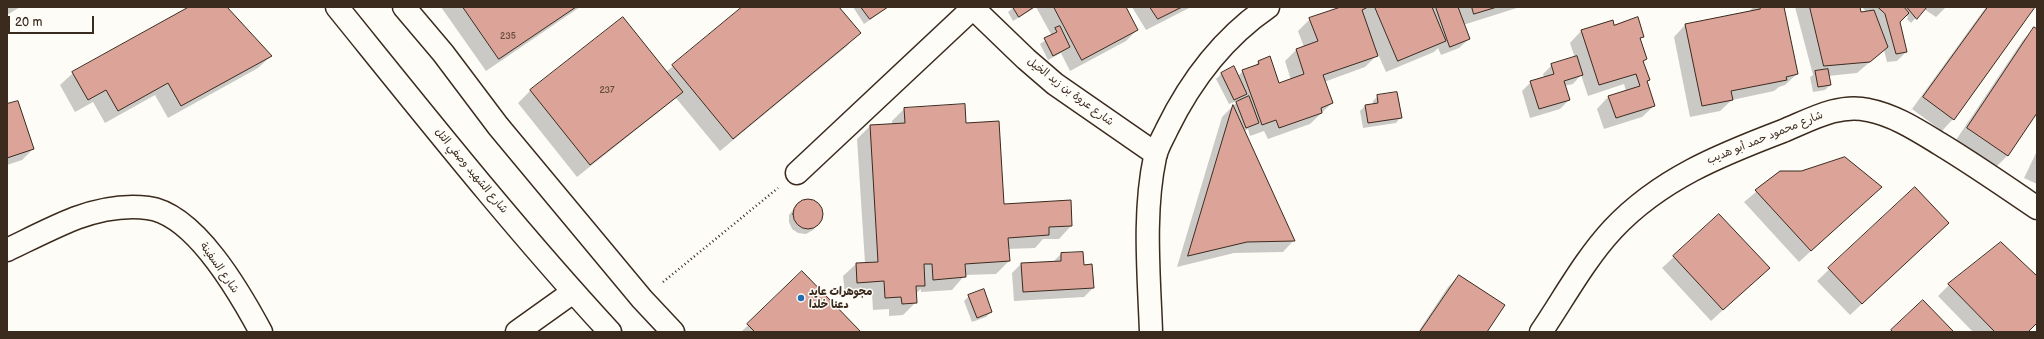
<!DOCTYPE html>
<html>
<head>
<meta charset="utf-8">
<style>
	body { margin:0 }
	#map { position:relative; width:2044px; height:339px; overflow:hidden; background:#fdfcf7; font-family:"Balsamiq Sans",sans-serif }
	canvas { display:block }
	.frame { position:absolute; inset:0; border:8px solid #3b2a1e; pointer-events:none }
	.scale { position:absolute; left:8px; top:16px; width:86px; height:18px; box-sizing:border-box; border:2px solid #3b2a1e; border-top:0; padding-left:5px; font-size:12px; line-height:14px; white-space:nowrap; color:#3b2a1e; -webkit-text-stroke:3px #fdfcf7; paint-order:stroke }
</style>
</head>
<body>
<div id="map">
<canvas width="2044" height="339"></canvas>
<div class="frame"></div>
<div class="scale">20 m</div>
</div>
<script>
const c = document.querySelector('canvas').getContext('2d');
c.lineJoin = 'round';
function fill(path, color) {
  c.fillStyle = color;
  c.fill(path, 'evenodd');
}
function stroke(path, color, width, dash) {
  c.strokeStyle = color;
  c.lineWidth = width;
  c.lineCap = dash ? 'butt' : 'round';
  c.setLineDash(dash || []);
  c.stroke(path);
}
function label(font, color, halo, rows, align = 'center') {
  c.font = font + ' "Balsamiq Sans","Playpen Sans Arabic",sans-serif';
  c.lineWidth = 3;
  c.setLineDash([]);
  c.textBaseline = 'middle';
  c.strokeStyle = halo;
  c.fillStyle = color;
  for (const [text, x, y, turn = 0] of rows) {
    c.save();
    c.translate(x, y);
    c.rotate((+turn || 0) * Math.PI / 180);
    c.textAlign = isNaN(turn) ? turn : align;
    if (halo) c.strokeText(text, 0, 0);
    c.fillText(text, 0, 0);
    c.restore();
  }
}
fill(new Path2D(`
	M7,7H20L7,15Z
	M191,7H226L271,56L258,68L168,118L155,95L105,123L93,102L75,112L60,85L73,73Z
	M441,7H580L486,71Z
	M744,7H837L859,33L847,46L720,151L676,98L577,177L518,103L531,90L666,72Z
	M853,7H888L864,24Z
	M1014,7H1125L1137,30L1126,41L1070,71L1061,53L1048,60L1040,44L1052,36L1036,7L1013,21L1008,12Z
	M1132,7H1191L1146,30Z
	M1344,7H1520L1463,25L1469,39L1459,48L1441,55L1438,48L1434,52L1386,72L1378,54L1365,67L1324,82L1332,103L1310,124L1268,139L1264,131L1250,136L1248,129L1244,131L1294,240L1283,252L1234,253L1177,267L1222,117L1239,100L1229,104L1216,79L1221,74L1234,68L1238,76L1243,71L1254,67L1259,61L1279,84L1291,80L1285,61L1296,50L1304,47L1298,31L1310,19Z
	M1753,7H1783L1797,74L1785,85L1779,87L1774,91L1732,100L1720,111L1690,117L1674,37L1685,25L1748,13Z
	M1795,7H1859L1860,14L1867,13L1862,7H1946L1936,17L1924,9L1911,23L1907,19L1908,17L1906,15L1899,22L1906,52L1897,61L1887,62L1884,50L1857,73L1828,76L1830,85L1825,90L1813,92L1810,77L1813,75Z
	M1986,7H2034L1953,119L1942,131L1912,109Z
	M1614,26L1643,36L1639,40L1646,59L1643,62L1649,80L1646,82L1654,106L1642,117L1604,129L1597,109L1608,97L1626,91L1624,84L1588,96L1581,75L1573,84L1564,86L1569,100L1560,109L1530,118L1522,91L1531,82L1544,78L1543,74L1552,65L1575,58L1570,43L1581,31Z
	M2034,29L2037,31V111L2008,155L1996,167L1956,140L2023,40Z
	M1378,96L1400,118L1396,123L1363,128L1360,111L1365,106L1373,105V101Z
	M7,105L33,149L22,160L7,165Z
	M904,109L965,124L1003,205L1071,226L1059,239H1043L1035,248L1008,249L1009,261L996,274L965,275L952,290L921,292V289L915,294L916,302L903,315L889,316V309L873,310L872,293L845,295L843,276L856,264L865,263L857,139L870,126L892,125V121Z
	M2037,151V184L2024,178Z
	M1780,172L1869,198L1799,262L1744,202Z
	M1915,188L1937,234L1850,315L1817,281Z
	M805,200H813L819,204L823,211L822,218L813,230L806,234L798,233L792,229L789,222V215L798,203Z
	M1719,215L1757,279L1711,321L1662,268Z
	M1082,253L1083,266L1093,288L1084,297L1014,301L1012,273L1021,264L1053,262L1061,254Z
	M802,273L859,332H741Z
	M1459,276L1485,332H1418L1448,287Z
	M2037,278V322L2027,332H1973L1938,296L1949,285Z
	M969,296L991,312L986,317L972,322L964,301Z`), '#0003');
const building = new Path2D(`
	M189,7H227L272,56L181,106L168,83L118,111L106,90L88,100L72,72Z
	M463,7H576L499,59Z
	M742,7H839L861,33L733,139L672,65Z
	M861,7H888L870,19Z
	M1013,7H1034L1019,17Z
	M1054,7H1126L1138,30L1082,60Z
	M1150,7H1182L1158,19Z
	M1341,7H1368L1362,10L1378,56L1323,75L1333,103L1321,108L1322,113L1279,128L1276,120L1262,125L1242,70L1259,64L1258,61L1270,56L1279,83L1304,74L1296,49L1318,41L1309,18Z
	M1375,7H1432L1446,41L1398,61Z
	M1436,7H1458L1470,39L1450,47Z
	M1472,7H1497L1474,14Z
	M1760,7H1784L1798,74L1786,77L1787,80L1731,91L1733,100L1702,106L1685,24L1760,9Z
	M1810,7H1860L1861,12L1874,10L1888,47L1870,62L1824,66Z
	M1878,7H1904L1909,13L1900,22L1907,52L1896,54L1885,14Z
	M1907,7H1927L1917,19Z
	M1988,7H2035L1954,120L1923,97Z
	M623,17L683,92L590,165L530,90Z
	M1638,17L1644,37L1640,38L1647,59L1643,61L1650,80L1647,81L1655,106L1616,118L1608,96L1640,86L1636,74L1599,85L1581,30L1613,20L1614,25Z
	M1060,26L1070,47L1053,56L1044,38L1057,32L1055,28Z
	M2034,27L2037,29V113L2008,156L1967,128Z
	M1577,56L1583,75L1564,81L1570,100L1539,109L1530,81L1554,74L1551,64Z
	M1234,66L1247,94L1234,100L1221,73Z
	M1828,69L1831,85L1818,87L1815,71Z
	M1397,92L1402,118L1368,123L1365,105L1378,103L1377,95Z
	M1249,96L1259,123L1246,128L1236,102Z
	M18,101L34,149L7,158V104Z
	M965,104L966,123L999,121L1004,204L1071,200L1072,226L1049,227V235L1008,238L1010,261L965,264L966,277L933,280L932,264H924L925,286H916L917,303L902,304L901,297L885,298L884,281L857,283L856,263L878,262L870,125L905,123L904,108Z
	M1233,105L1295,241L1247,242L1188,256Z
	M1845,157L1882,187L1811,251L1755,190L1780,171H1801Z
	M1915,187L1949,223L1862,304L1828,268Z
	M793 214a15 15 0 1 1 30 0a15 15 0 1 1-30 0Z
	M1719,214L1770,268L1723,310L1673,256Z
	M2001,242L2037,276V323L2028,332H1995L1948,284Z
	M1083,252L1084,265L1092,264L1094,288L1023,292L1021,263L1061,261V253Z
	M802,271L861,332H755L747,324Z
	M1459,275L1505,305L1487,332H1420Z
	M984,289L992,312L977,318L968,295Z
	M1923,300L1954,332H1893L1891,330Z`);
fill(building, '#dca398');
stroke(building, '#3b2a1e', 1);
const minor = new Path2D(`
	M972,7L1026,59L1055,84L1156,154
	M797,173L973,8
	M7,250C30,239 53,227 76,218C98,210 125,205 148,208C195,214 240,293 261,332
	M517,332L573,292
	M1151,332C1149,275 1143,213 1155,157C1157,147 1163,138 1167,129C1191,80 1223,38 1268,7
	M1541,332C1564,298 1585,259 1613,229C1660,179 1720,155 1783,131C1810,120 1839,103 1868,110C1894,115 1917,130 1940,144C1973,164 2005,186 2037,208`);
const major = new Path2D(`
	M337,7C426,117 514,228 610,332
	M404,7L443,53L498,126L642,299L673,332`);
stroke(minor, '#3b2a1e', 25);
stroke(major, '#3b2a1e', 25);
stroke(new Path2D(`
	M663,282L778,188`), '#3b2a1e', 2.5, [1, 3]);
stroke(minor, '#fdfcf7', 22);
stroke(major, '#fdfcf7', 22);
for (const [x, y, r, color] of [
	[801,298,4,"#1f6fb2"]
]) {
  const dot = new Path2D();
  dot.arc(x, y, r, 0, 2 * Math.PI);
  c.fillStyle = color;
  c.fill(dot);
  stroke(dot, '#fdfcf7', 1.5);
}
label('9px', '#63483c', null, [
	["235",508,37],
	["237",607,91]
]);
label('11px', '#3b2a1e', '#fdfcf7', [
	["شارع عروة بن زيد الخيل",1070,92,37],
	["شارع محمود حمد أبو هديب",1765,138,-22],
	["شارع الشهيد وصفي التل",471,171,50],
	["شارع السفينة",219,268,55]
]);
label('bold 11px', '#3b2a1e', '#fdfcf7', [
	["مجوهرات عايد",809,292],
	["دعنا خلدا",809,305]
], 'left');
</script>
</body>
</html>
